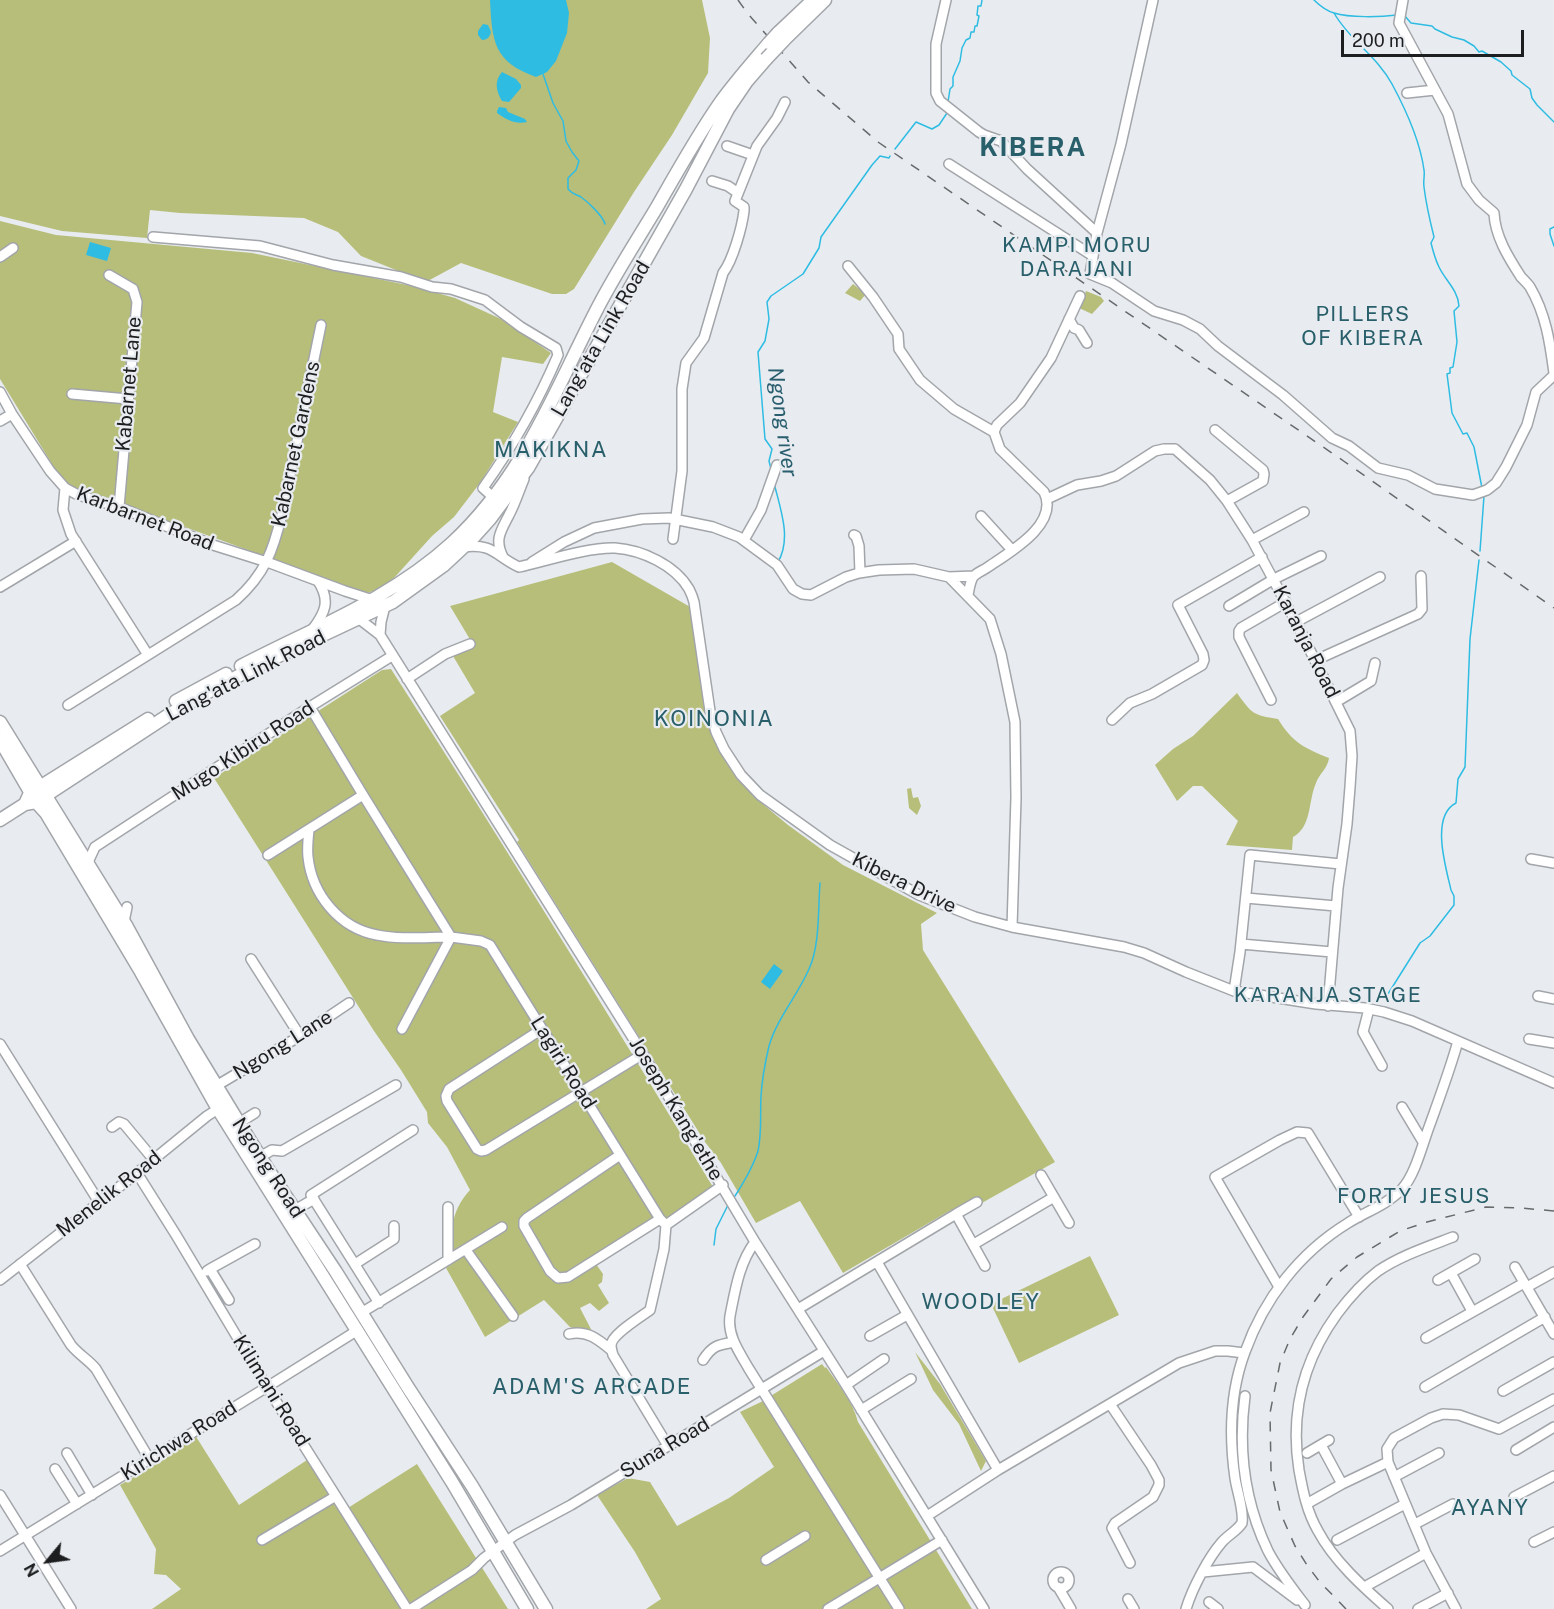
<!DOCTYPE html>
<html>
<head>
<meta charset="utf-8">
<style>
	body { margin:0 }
	#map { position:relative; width:1554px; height:1609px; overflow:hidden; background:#e8ecf0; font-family:"Public Sans",sans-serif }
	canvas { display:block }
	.north { position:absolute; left:18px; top:1531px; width:60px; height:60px; -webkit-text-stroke:4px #e8ecf0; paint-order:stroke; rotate:241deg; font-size:16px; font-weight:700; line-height:24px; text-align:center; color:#1d1e1f }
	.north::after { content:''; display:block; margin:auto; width:21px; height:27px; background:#1d1e1f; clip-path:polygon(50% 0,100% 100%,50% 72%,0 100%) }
	.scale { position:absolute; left:1341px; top:30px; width:183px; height:27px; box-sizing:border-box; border:3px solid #1d1e1f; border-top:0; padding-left:8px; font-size:18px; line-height:21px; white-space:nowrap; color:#1d1e1f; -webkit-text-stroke:4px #e8ecf0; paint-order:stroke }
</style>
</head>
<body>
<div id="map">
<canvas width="1554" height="1609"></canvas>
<div class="north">N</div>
<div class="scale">200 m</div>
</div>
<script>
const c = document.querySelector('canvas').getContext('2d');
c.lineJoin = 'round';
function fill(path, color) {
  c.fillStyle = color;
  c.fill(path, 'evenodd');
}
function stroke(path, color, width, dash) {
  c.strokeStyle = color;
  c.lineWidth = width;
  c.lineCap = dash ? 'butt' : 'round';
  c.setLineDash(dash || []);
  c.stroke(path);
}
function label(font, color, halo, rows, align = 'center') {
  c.font = font + ' "Public Sans",sans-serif';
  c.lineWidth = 4.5;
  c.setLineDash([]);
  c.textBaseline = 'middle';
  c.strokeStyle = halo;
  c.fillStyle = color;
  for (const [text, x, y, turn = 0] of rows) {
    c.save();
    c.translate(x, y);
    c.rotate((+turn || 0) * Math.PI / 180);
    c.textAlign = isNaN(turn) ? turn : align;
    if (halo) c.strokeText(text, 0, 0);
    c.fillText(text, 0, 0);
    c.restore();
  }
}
fill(new Path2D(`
	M0,0H702L710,38L708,73L672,135L634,192L574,289L566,294H552L461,263L426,282L361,256L338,232L304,218L180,213L150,210L147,238L62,231L0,216Z
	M0,221L56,235L252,253L412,286L455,298L501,319L551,353L543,364L502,357L493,412L518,422L480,483L454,517L432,536L394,578L378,590L366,593L138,510L73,490L63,482L0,379Z
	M853,284L866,294L860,301L845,293Z
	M1086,291L1101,297L1104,301L1092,314L1079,308Z
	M612,562L692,608L704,698L713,739L732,769L753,796L788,825L843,865L937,913L921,924L923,950L1055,1162L955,1218L951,1210L843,1273L800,1201L756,1223L721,1163L705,1142L517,842L519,840L440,716L475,693L453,656L474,646L450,606Z
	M391,669C501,840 608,1013 713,1187L669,1219L663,1217L596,1264L603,1274L602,1282L598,1285L609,1303L599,1311L590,1303L580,1308L593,1333L570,1327L544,1300L485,1337L446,1268L452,1264C451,1234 449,1213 470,1190L447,1147L428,1123L427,1112L401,1070L374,1031L214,778L382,670Z
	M1237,693C1252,714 1253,715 1278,719C1293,743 1304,748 1329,758C1328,768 1319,774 1316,783C1308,801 1312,827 1293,837L1292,850L1226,845L1238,821L1202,786H1193L1177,801L1155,765L1173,749L1193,736Z
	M911,788L913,798L918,797L921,806L917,815L909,808L907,789Z
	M1090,1256L1119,1315L1019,1363L991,1304Z
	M915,1352L940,1384L986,1461L981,1471L959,1424L933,1390Z
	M822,1364L825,1368L826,1367C838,1384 853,1402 858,1422L972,1609H646L661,1599L635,1552L597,1495L628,1478L650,1482L677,1526L729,1498L774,1467L740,1412L761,1402Z
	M195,1435L239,1505L307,1460L340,1513L417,1464L508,1609H152L181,1589L166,1575L154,1574L156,1549L120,1485L165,1459Z`), '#b7be7a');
fill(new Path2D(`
	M490,0H566L569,13L567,33L556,61L547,72L536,77C494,62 492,42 490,0Z
	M483,24L488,25L491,32C490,37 487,40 482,40L478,35V31Z
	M502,72L516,79L521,85V88L509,102L502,101C496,91 494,81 502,72Z
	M499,107L506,108L508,112L525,119L527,122C516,125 505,119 497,113V111Z
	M90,242L111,248L107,261L86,255Z
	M774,964L783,971L770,989L761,982Z`), '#2ebce3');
stroke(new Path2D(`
	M1314,0C1319,5 1327,11 1334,13C1350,18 1381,17 1397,15
	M1334,13C1350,41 1377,56 1392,84C1406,110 1420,140 1424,170C1425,175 1423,181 1424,187C1426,204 1430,221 1434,237L1431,243C1433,251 1435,259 1439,267C1445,280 1458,290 1459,306L1454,311L1457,342L1453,367L1450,368V373L1447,374L1452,413L1463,434L1467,433L1474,447L1482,488
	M1404,15L1411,23L1432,26L1435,29L1452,37L1464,40L1474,46L1479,52L1482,51L1501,62L1511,71L1512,75L1530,89L1532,98L1537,105L1554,122
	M543,74L553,103L563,121L566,141L572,152L579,161L576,170L568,178V189C572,194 575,194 581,197C588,202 603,216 605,224
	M948,102L950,89L953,86V77L960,61L962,48L966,40L970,38L971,32H974L975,26H977L979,16L977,15L978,6H981L982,0
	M895,149L916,122L932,129L939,125L947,113
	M1554,227L1550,229V234L1554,246
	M771,469L769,461L772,449L765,439L758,352L765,341L769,319L767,302L771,296L803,274L819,248L821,237L872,165L880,156L889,158L890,156
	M774,483C780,508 792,538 778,562
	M1480,551L1484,496
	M1388,994L1420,943L1430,936L1454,905V896L1451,890C1446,868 1430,816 1456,803L1458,779L1465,767L1470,639L1479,560
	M735,1196C744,1182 753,1167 758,1151C762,1133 760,1115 761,1096C762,1079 765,1063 769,1046C777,1018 798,995 809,969C820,946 818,908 820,883
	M714,1245L716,1229L728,1205`), '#2ebce3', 1.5);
const minor = new Path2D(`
	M946,0L936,44V93L940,101L979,132L984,135L1001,141L1027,169L1097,233
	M1153,0L1121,144L1097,233L1090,274L1112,283L1154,311L1183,320L1200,329L1218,346L1283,395L1332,438L1349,446L1378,468L1408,475L1435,489L1473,495L1487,490L1496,483L1506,467L1527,425L1536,392L1554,375
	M1403,0L1399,23L1448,114L1467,184L1479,200L1494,213C1495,236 1508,257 1521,277C1524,280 1528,284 1530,287C1546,314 1550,343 1554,373
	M1407,93L1435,90
	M727,146L753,155
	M949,164L1093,256
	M712,181L728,186L738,193
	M153,237L260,246L333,265L401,277L432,287L451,289L485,300L521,327L556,348L558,355C538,402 513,446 483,488L494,498
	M0,257L13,248
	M848,266L873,297L898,334L899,349L920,380L954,409L994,432
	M109,275L133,289L137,302L119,507
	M1069,319L1074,328L1079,330L1087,343
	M0,392L12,414L50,471L65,488L78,495L119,507L213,545L267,562L345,591L373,600
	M72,394L128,399
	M0,421L12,414
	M1215,430L1263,470L1264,474L1263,481L1227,501
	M65,488L63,510L71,534L148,655
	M1047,499L1077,485L1101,481L1116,476L1155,451L1164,449H1175L1210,480L1227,501L1252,540L1296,622L1350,731L1352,756L1350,787L1347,824L1338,888L1328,1006
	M981,516L1012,550
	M854,535L856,536L859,546L860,573
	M673,539L682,471V389L686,363L704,338L723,273C733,260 742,227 744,211V207L735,201L757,146L777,118L785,102
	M744,540L761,510L777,465
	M1252,540L1304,512
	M463,547C494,543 495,556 519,567C546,561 588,547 615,548C642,550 675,565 689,589C691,593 693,598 694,602L710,711L716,732L724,749L741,775L760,795L830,845L919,895L975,917L1012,927L1124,947L1144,953L1186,972L1234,991L1316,1004L1365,1008L1384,1012L1412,1021L1554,1083
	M503,557C494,539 501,531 509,515C515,504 519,491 524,479
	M532,562L564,542L594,528L642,519L669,518L713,527L739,537L777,565L793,589L802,594L811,595L846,577L859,573L879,570L914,569L949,577L974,576
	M949,577L990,619L1001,654L1015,722L1016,798L1012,927
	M0,587L76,541
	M968,595C969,590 970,582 973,577C976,573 984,570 988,567C1010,552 1060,524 1044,492L1000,449L994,432L997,425L1020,403L1051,358L1080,296
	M1229,606L1274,579L1321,556
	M358,618L380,635L643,1054L755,1242L846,1385L984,1609
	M1296,622L1380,577
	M312,630C325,613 331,601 318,581
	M380,635L381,622L385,606
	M1316,660L1418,614L1422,609L1421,576
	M407,679L445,654L470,644
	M1271,700L1239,637V631L1241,628L1286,602
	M1336,702L1371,681L1375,663
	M68,705L236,600C265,574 273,551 282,514L321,325
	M310,707L363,795L451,937L481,941L490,945L660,1219L666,1225L664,1249L650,1310C641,1317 612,1334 611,1345C611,1349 612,1351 613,1355L668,1446
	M1112,720L1130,703L1152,694L1202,665L1204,660L1203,654L1178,605L1262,557
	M309,830C308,839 307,848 308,857C312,894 339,928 377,935C401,940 426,937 451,937L402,1029
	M268,855L363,795
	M1531,859L1554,863
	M89,867V860L95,847L308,708L392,656
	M1246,898L1336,906
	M124,922L127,907
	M1241,944L1332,952
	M251,959L300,1036
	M1234,991L1240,952L1250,855L1341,864
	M1538,996L1554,999
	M1369,1009L1363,1032L1382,1066
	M542,1029L449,1089L446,1096L447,1101L477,1149L481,1151L486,1150L643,1054
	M1529,1039L1554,1043
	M0,1044L99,1202
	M216,1086L300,1036L349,1003
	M1402,1107L1423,1142
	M239,1123L255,1113
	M112,1127L119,1122L124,1124L154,1160
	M620,1155L527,1218L524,1221V1226L550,1271L558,1278L568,1277L660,1219
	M260,1157L272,1150L282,1151L396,1085
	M137,1173L176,1235L267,1387L407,1609
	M1041,1175L1069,1223
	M448,1207V1260
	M295,1210L314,1199
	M956,1214L977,1202
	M666,1225L723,1185
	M755,1242C739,1263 735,1291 730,1316C727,1336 740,1353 749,1369L899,1609
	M974,1244L1054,1197
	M466,1250L513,1316
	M877,1262L998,1470
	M20,1264L71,1345C79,1355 89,1360 96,1369L150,1460
	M355,1264L394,1239V1226
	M1515,1267L1554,1334
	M210,1269L255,1244
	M207,1271L210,1269L229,1300
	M1451,1273L1472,1311
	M0,1280L137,1173L207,1116L218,1109
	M1438,1280L1475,1259
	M1279,1287L1215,1177L1280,1140L1297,1132L1308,1133L1359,1217
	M1527,1287L1554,1272
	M379,1303L311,1195L413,1130
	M798,1309L956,1214L985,1266
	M361,1313L502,1227
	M569,1334C587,1330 598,1339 611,1350
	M870,1336L907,1315
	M1426,1338L1524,1283
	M703,1360C712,1346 717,1345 734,1342
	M846,1385L884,1359
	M1425,1387L1545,1317
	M1503,1391L1554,1362
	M1245,1396C1238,1449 1245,1503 1268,1551C1278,1570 1292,1588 1305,1605
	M1110,1404L1151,1465L1159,1480V1485L1153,1497L1115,1523L1112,1528L1130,1563
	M861,1410L911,1379
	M1321,1445L1342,1484
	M1516,1450L1554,1427
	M67,1453L92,1495
	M1307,1453L1329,1440
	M55,1469L77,1504
	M1394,1477L1439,1453
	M0,1495L71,1609
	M1514,1497L1554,1476
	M1310,1502L1342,1484L1388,1462
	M927,1516L998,1470L1179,1363L1215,1351H1228L1244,1353
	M1415,1524L1453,1504
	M262,1540L336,1496
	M1337,1540L1405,1504
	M1534,1542L1554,1532
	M0,1551L267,1387L358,1330
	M766,1560L805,1536
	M1203,1572L1253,1567L1297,1600
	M1053 1580a8 8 0 1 1 16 0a8 8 0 1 1-16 0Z
	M1368,1585L1426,1553
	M1058,1587L1071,1609
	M1128,1599L1134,1609
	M1209,1602L1218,1609
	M411,1609L472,1570L484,1558L515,1535L571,1505L824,1351
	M828,1609L942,1540
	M1186,1609C1192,1589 1208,1558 1222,1542C1228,1535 1237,1531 1242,1523C1244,1509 1237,1492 1235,1478C1229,1436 1230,1392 1245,1352C1264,1299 1299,1253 1348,1223C1365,1212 1387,1205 1402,1189C1415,1175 1422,1146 1429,1127C1439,1099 1450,1070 1458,1041
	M1388,1609C1363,1587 1334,1561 1318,1531C1307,1512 1303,1492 1299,1470C1290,1413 1303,1361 1337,1314C1349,1298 1362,1283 1378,1271C1400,1256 1427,1247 1453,1237
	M1418,1609L1448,1593
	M1456,1609L1426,1553L1388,1462L1387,1449L1394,1438L1431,1418L1443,1414L1459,1415L1499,1429L1554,1399`);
const major = new Path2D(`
	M778,33L813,0
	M784,40L825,0
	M241,666C314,628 391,599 452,543C523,477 552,397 595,313C613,277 636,242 657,207C677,172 697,136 720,103C735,82 752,63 769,43
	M176,701L226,674
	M0,722L127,927L188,1039L239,1123L269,1171L336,1272L407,1386L472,1486L546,1609
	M0,740L36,802L46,813L141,972L218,1109L452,1482L527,1609
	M25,804L30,793L148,719
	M0,820L25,804L36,802L45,796L167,716L197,698L255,667L393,602L443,566L472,539L490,519L528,468L686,189L728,109L747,81L766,59`);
stroke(minor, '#a2a5a9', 12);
stroke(major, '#a2a5a9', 15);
stroke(minor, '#fff', 9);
stroke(major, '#fff', 12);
stroke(new Path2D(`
	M738,0L748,14L808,82L878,142L1345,462L1554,608
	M1346,1609L1319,1581L1307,1565L1295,1546L1280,1512L1271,1470L1270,1413L1280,1363L1290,1339L1303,1317L1331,1279L1357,1257L1400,1231L1427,1222L1486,1207L1521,1208L1554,1211`), '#67696b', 1.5, [10, 10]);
const majorBridge = new Path2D(`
	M769,43L778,33
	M766,59L784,40`);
stroke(majorBridge, '#a2a5a9', 15, []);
stroke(majorBridge, '#fff', 12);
label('20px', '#1d1e1f', '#e8ecf0', [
	["Lang'ata Link Road",601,339,-60],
	["Kabarnet Lane",129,384,-85],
	["Kabarnet Gardens",296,444,-78],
	["Karbarnet Road",145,519,21],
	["Karanja Road",1306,642,63],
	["Lang'ata Link Road",246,676,-27],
	["Mugo Kibiru Road",243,751,-33],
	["Kibera Drive",904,883,26],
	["Ngong Lane",283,1045,-32],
	["Lagiri Road",563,1063,58],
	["Joseph Kang'ethe",676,1109,59],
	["Ngong Road",268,1168,57],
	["Menelik Road",109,1194,-38],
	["Kilimani Road",271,1391,58],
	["Kirichwa Road",179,1441,-32],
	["Suna Road",665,1448,-31]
]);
c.letterSpacing = '1.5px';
label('21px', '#285f6a', '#e8ecf0', [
	["KAMPI MORU",1077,246],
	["DARAJANI",1077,270],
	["PILLERS",1363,315],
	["OF KIBERA",1363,339],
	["KARANJA STAGE",1328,996],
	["FORTY JESUS",1414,1197]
]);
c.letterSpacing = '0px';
label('italic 21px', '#295e6f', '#e8ecf0', [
	["Ngong river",782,422,82]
]);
c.letterSpacing = '1.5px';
label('22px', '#285f6a', '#e8ecf0', [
	["MAKIKNA",551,450],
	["KOINONIA",714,719],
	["WOODLEY",981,1302],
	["ADAM'S ARCADE",592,1387],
	["AYANY",1490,1508]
]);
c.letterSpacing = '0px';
c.letterSpacing = '1.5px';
label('bold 26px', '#285f6a', '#e8ecf0', [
	["KIBERA",1033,148]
]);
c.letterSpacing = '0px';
</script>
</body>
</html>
